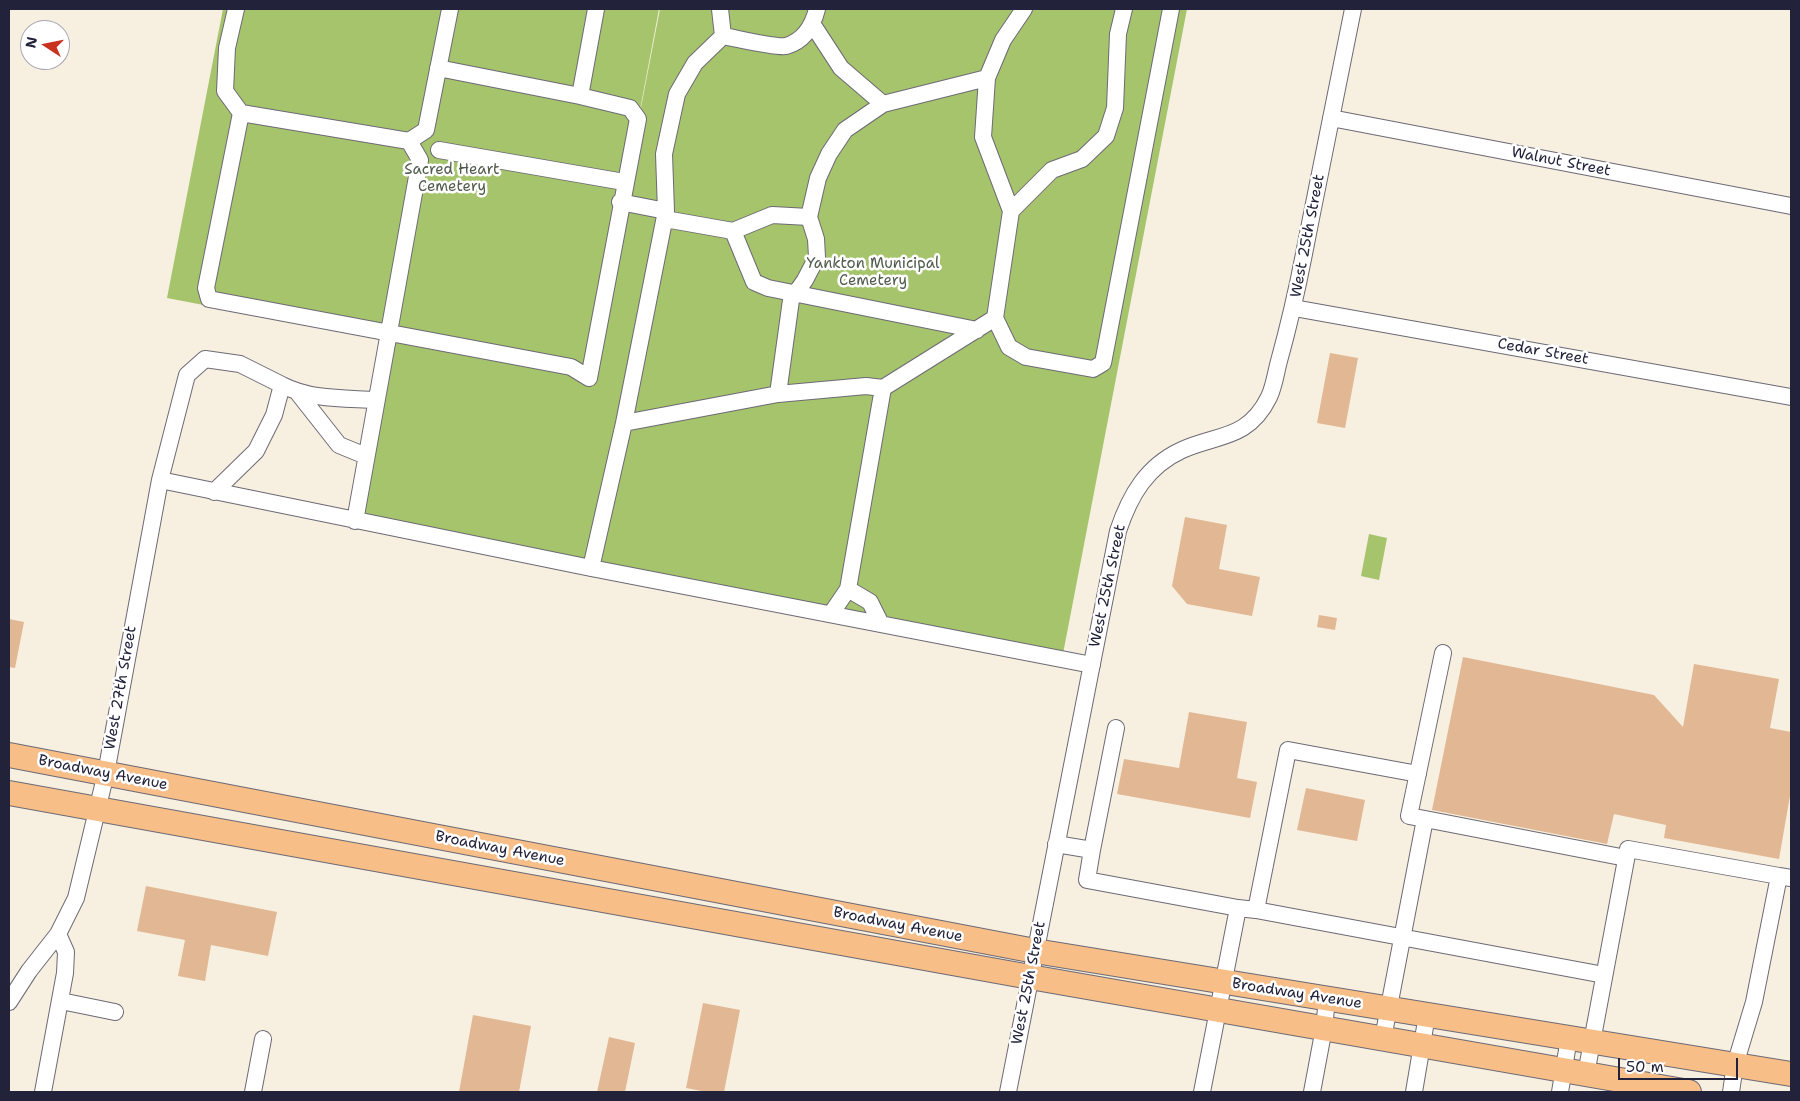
<!DOCTYPE html>
<html>
<head>
<meta charset="utf-8">
<style>
	body { margin:0 }
	#map { position:relative; width:1800px; height:1101px; overflow:hidden; background:#f7efe0; font-family:"Shantell Sans",sans-serif }
	canvas { display:block }
	.frame { position:absolute; inset:0; border:10px solid #22223b; pointer-events:none }
	.north { position:absolute; left:20px; top:20px; width:50px; height:50px; box-sizing:border-box; background:#fff; border:1px solid #a7a7b1; border-radius:50%; rotate:281deg; font-size:14px; font-weight:700; line-height:20px; text-align:center; color:#22223b }
	.north::after { content:''; display:block; margin:auto; width:18px; height:22px; background:#c8321e; clip-path:polygon(50% 0,100% 100%,50% 72%,0 100%) }
	.scale { position:absolute; left:1618px; top:1058px; width:120px; height:22px; box-sizing:border-box; border:2px solid #22223b; border-top:0; padding-left:6px; font-size:15px; line-height:18px; white-space:nowrap; color:#22223b; -webkit-text-stroke:4px #fff; paint-order:stroke }
</style>
</head>
<body>
<div id="map">
<canvas width="1800" height="1101"></canvas>
<div class="frame"></div>
<div class="north">N</div>
<div class="scale">50 m</div>
</div>
<script>
const c = document.querySelector('canvas').getContext('2d');
c.lineJoin = 'round';
function fill(path, color) {
  c.fillStyle = color;
  c.fill(path, 'evenodd');
}
function stroke(path, color, width, dash) {
  c.strokeStyle = color;
  c.lineWidth = width;
  c.lineCap = dash ? 'butt' : 'round';
  c.setLineDash(dash || []);
  c.stroke(path);
}
function label(font, color, halo, rows, align = 'center') {
  c.font = font + ' "Shantell Sans",sans-serif';
  c.lineWidth = 5;
  c.setLineDash([]);
  c.textBaseline = 'middle';
  c.strokeStyle = halo;
  c.fillStyle = color;
  for (const [text, x, y, turn = 0] of rows) {
    c.save();
    c.translate(x, y);
    c.rotate((+turn || 0) * Math.PI / 180);
    c.textAlign = isNaN(turn) ? turn : align;
    if (halo) c.strokeText(text, 0, 0);
    c.fillText(text, 0, 0);
    c.restore();
  }
}
fill(new Path2D(`
	M223,9H659L616,237L660,9H1187L1062,659L355,521L386,340L167,298Z
	M1369,534L1387,538L1379,580L1361,576Z`), '#a5c46c');
fill(new Path2D(`
	M1330,353L1358,358L1345,428L1317,423Z
	M1185,517L1227,525L1219,569L1260,577L1252,616L1187,604L1172,586Z
	M1319,615L1337,618L1335,630L1317,627Z
	M9,619L24,622L15,668L9,667Z
	M1463,657L1654,695L1683,727L1694,664L1779,679L1770,728L1791,732V790L1779,859L1664,838L1666,825L1614,814L1607,844L1432,810Z
	M1189,712L1247,722L1237,778L1257,782L1250,818L1117,794L1124,759L1179,768Z
	M1306,788L1365,800L1357,841L1297,830Z
	M146,886L277,912L268,956L211,945L205,981L178,976L185,940L137,931Z
	M703,1003L740,1010L724,1092H707L686,1088Z
	M473,1015L531,1026L519,1092H459Z
	M609,1037L635,1043L625,1092H597Z`), '#e1b893');
const minor = new Path2D(`
	M236,9L227,48L225,91L241,113L409,141L426,130L450,9
	M720,9L723,36
	M813,25L841,68L883,104L987,78
	M438,68L580,96L596,9
	M241,113L206,288L209,299L571,367L589,378L638,119L630,108L580,96
	M1331,118L1791,206
	M439,150L624,182
	M620,202L666,211
	M1011,211L983,137L987,78L1003,40L1024,9
	M665,219L733,231L772,215L809,217
	M733,231L754,282L768,288L977,330
	M1294,308L1791,397
	M995,318L1009,347L1026,357L1093,369L1103,363L1171,9
	M282,385C311,400 345,398 376,400
	M298,393L339,445L366,456
	M778,394L791,300L805,280L817,257L816,239L809,217L818,178L829,154L845,130L883,104
	M624,423L666,211L664,154L677,94L695,63L723,36C735,38 776,48 786,46C804,41 813,25 817,9
	M160,480L591,568L1092,665
	M355,521L420,160L409,141
	M591,568L624,423L778,394L866,386L883,388
	M848,589L870,602L880,622
	M831,614L848,589L883,388L995,318L1011,211L1052,170L1082,159L1106,136L1115,108L1118,34L1124,9
	M1418,774L1288,750L1256,910L1604,975
	M1425,819L1409,816L1443,653
	M1056,844L1092,850L1116,728
	M1092,850L1087,880L1238,908
	M61,1001L115,1012
	M9,1002L29,971L58,934L76,898L106,773L160,480L187,375L205,359L240,364L282,385L274,415L256,451L214,492
	M1383,1038L1425,819L1626,858
	M1586,1074L1628,849L1779,876
	M43,1092L65,973L66,952L58,934
	M253,1092L263,1039
	M1008,1092L1118,531C1130,495 1147,466 1182,450C1217,434 1248,440 1269,397C1274,387 1276,372 1279,361C1289,325 1297,290 1304,254C1320,172 1337,90 1353,9
	M1202,1092L1238,908L1256,910
	M1312,1092L1324,1028L1327,999
	M1414,1092L1427,1015
	M1560,1092L1569,1038
	M1731,1092L1735,1065L1754,1002L1779,876L1791,878`);
const highway = new Path2D(`
	M9,755L1035,951L1791,1074
	M9,793L1030,977L1689,1092`);
stroke(minor, '#6d6a75', 18);
stroke(highway, '#6d6a75', 26);
stroke(minor, '#fff', 16);
stroke(highway, '#f7be87', 24);
label('15px', '#22223b', '#fff', [
	["Walnut Street",1561,162,11],
	["West 25th Street",1308,236,-79],
	["Cedar Street",1543,352,10],
	["West 25th Street",1108,586,-78],
	["West 27th Street",121,688,-80],
	["Broadway Avenue",103,773,11],
	["Broadway Avenue",500,849,11],
	["Broadway Avenue",898,925,11],
	["West 25th Street",1029,983,-79],
	["Broadway Avenue",1297,994,9]
]);
label('15px', '#505b4c', '#fff', [
	["Sacred Heart",452,170],
	["Cemetery",452,187],
	["Yankton Municipal",873,264],
	["Cemetery",873,281]
]);
</script>
</body>
</html>
